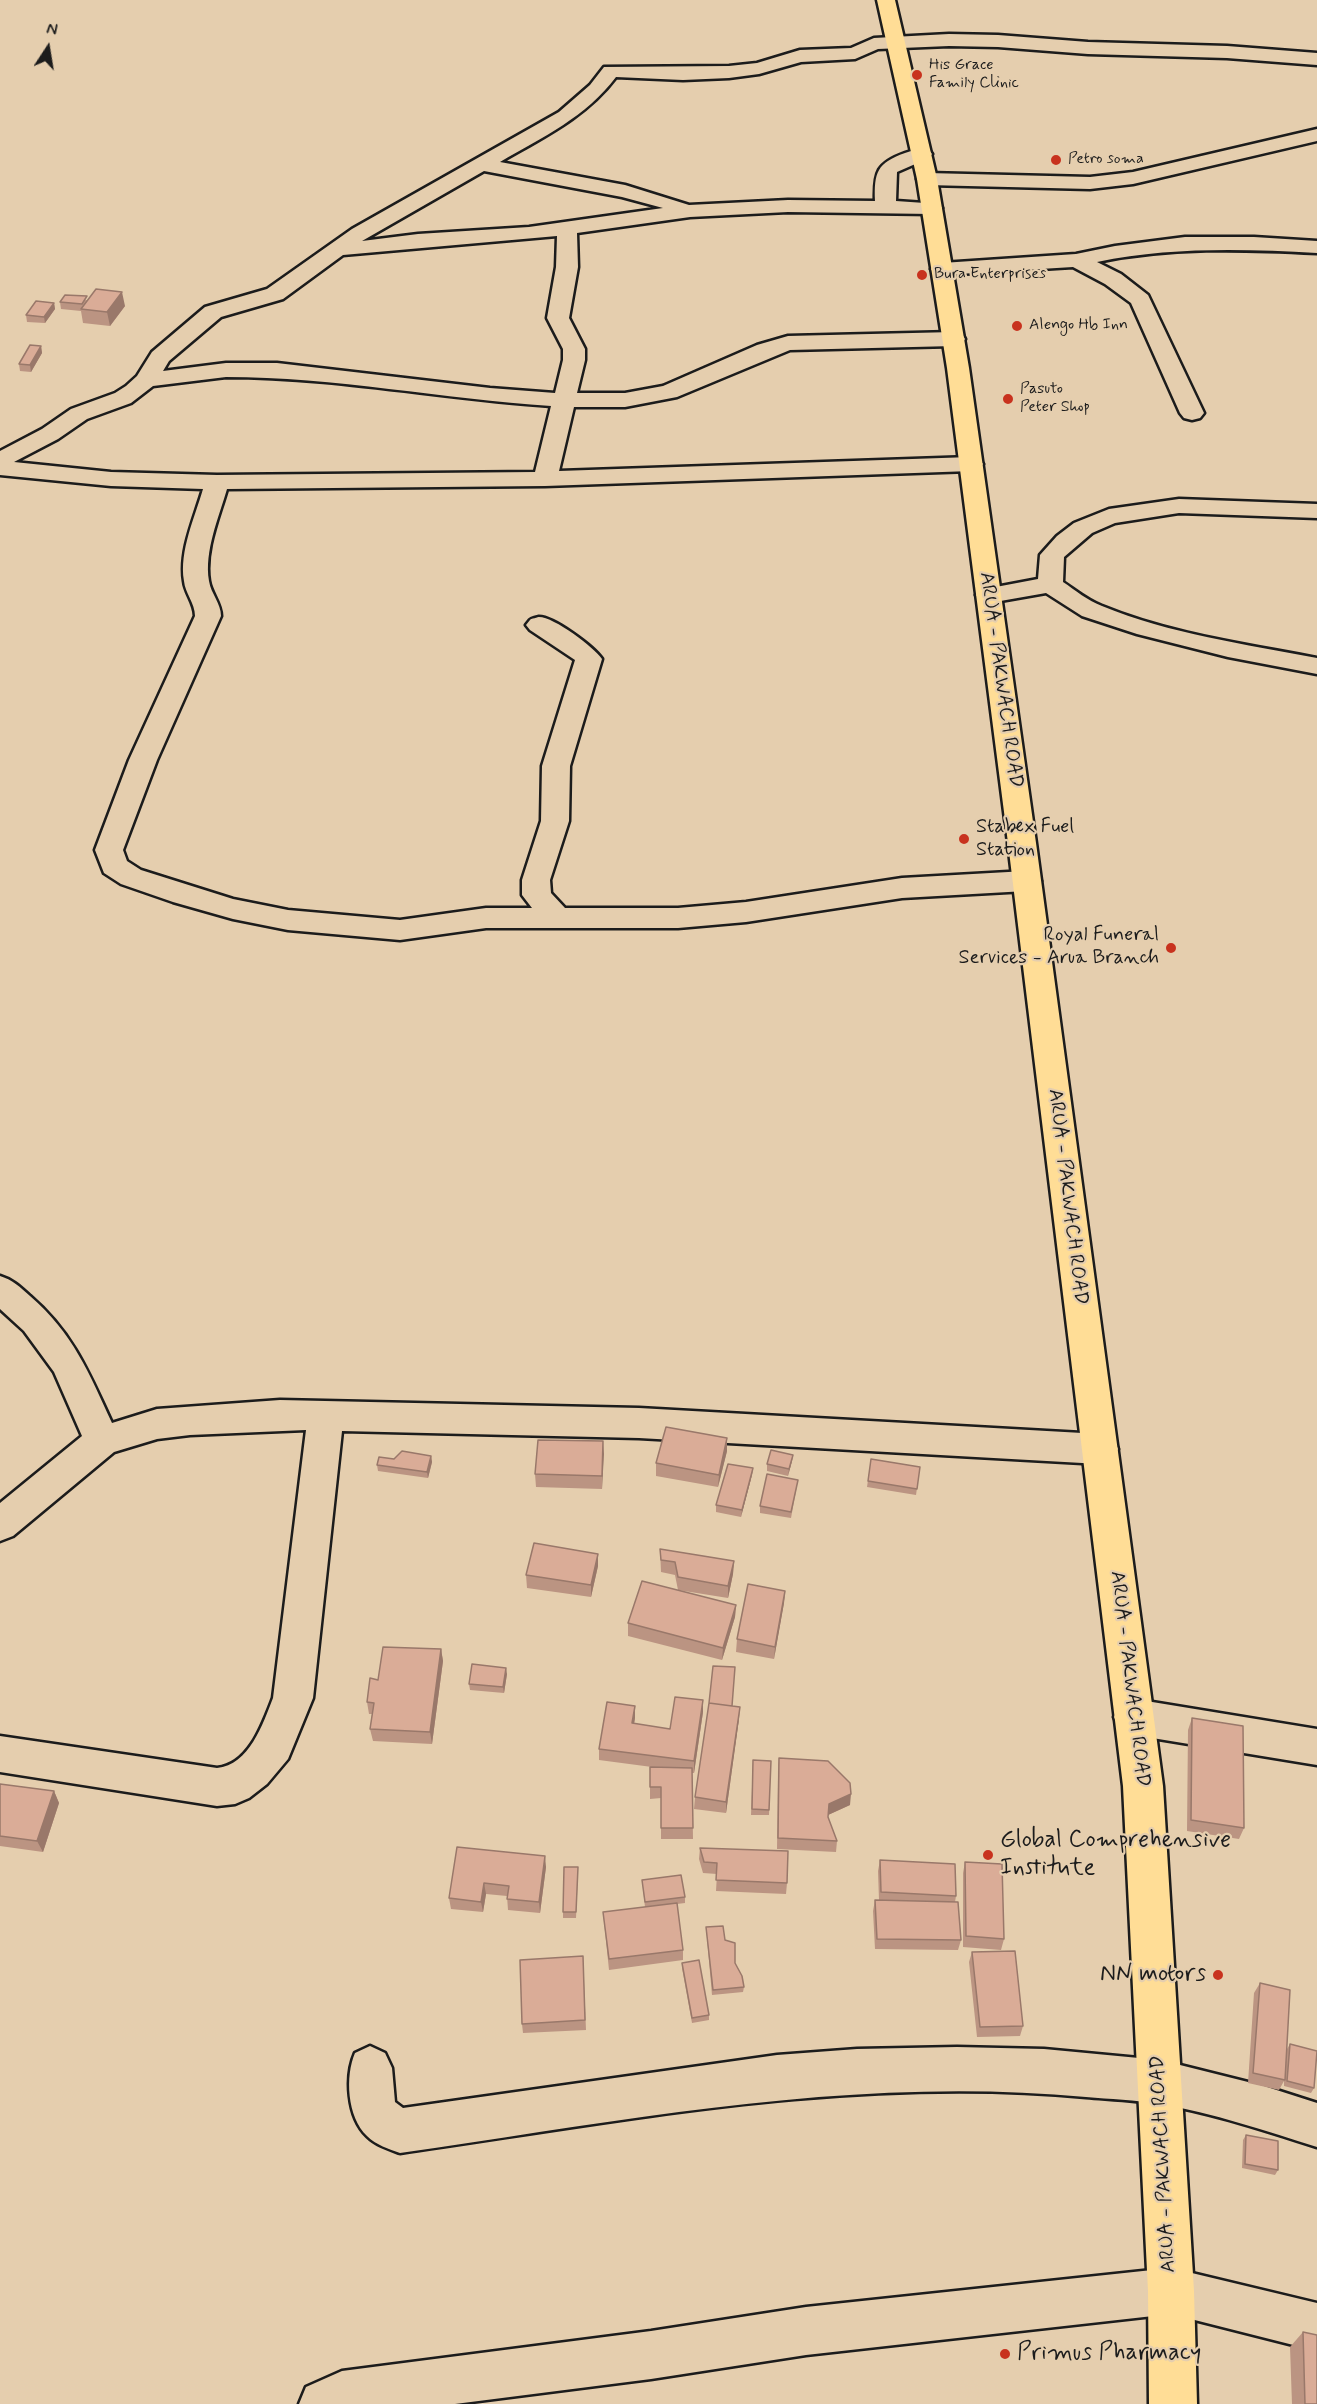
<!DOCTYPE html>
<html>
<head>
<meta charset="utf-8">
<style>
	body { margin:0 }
	#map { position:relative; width:1317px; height:2404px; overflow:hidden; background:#e5ceae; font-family:Mynerve,sans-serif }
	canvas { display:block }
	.north { position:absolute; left:18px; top:18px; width:60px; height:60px; -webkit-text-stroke:4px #e5ceae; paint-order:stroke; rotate:12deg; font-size:16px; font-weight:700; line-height:24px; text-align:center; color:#1c1c1c }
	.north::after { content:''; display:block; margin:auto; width:21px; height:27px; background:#1c1c1c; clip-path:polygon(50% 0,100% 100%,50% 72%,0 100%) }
</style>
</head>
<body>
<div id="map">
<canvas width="1317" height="2404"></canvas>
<div class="north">N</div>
</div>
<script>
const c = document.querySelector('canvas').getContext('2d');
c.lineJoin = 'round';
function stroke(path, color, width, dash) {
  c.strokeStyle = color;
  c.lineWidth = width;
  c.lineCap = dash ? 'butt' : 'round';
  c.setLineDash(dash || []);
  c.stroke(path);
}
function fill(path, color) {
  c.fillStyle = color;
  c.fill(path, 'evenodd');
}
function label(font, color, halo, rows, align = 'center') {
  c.font = font + ' Mynerve,sans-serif';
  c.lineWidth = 4.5;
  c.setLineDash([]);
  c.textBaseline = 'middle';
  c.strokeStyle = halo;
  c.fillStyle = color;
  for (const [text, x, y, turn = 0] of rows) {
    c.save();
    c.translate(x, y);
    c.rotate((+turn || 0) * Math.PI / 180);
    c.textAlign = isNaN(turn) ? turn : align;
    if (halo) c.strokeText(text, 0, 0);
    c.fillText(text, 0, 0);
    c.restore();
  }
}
const minor = new Path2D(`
	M949,34L998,35L1088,42L1227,46L1317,53V65L1227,58L1088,54L998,47L949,46L878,49L855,59L801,62L759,74L729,78L683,80L616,77C586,117 543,137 500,162L625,185L689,205L788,200L875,201C874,172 877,163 905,153C914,150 920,148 929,150L932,154L929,158L897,172L896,201L939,204L942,208L939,212L932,214L788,212L690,217L577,233L578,267L569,318L585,349V360L577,393H625L663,386L757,345L788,336L954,332L962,334L965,339L962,344L954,346L790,350L677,397L625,407H574L559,471L971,457L979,459L983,464L979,469L971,471L545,486L227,489C219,517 204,551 209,581C211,594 221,603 221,616L157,760L123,850L127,861L141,870L233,899L288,910L400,920L486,908H532L522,895V880L541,821L542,766L575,660L530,630L526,625L530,620C530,619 539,617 539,617C554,617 594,647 602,659L570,766L569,821L550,880L551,893L565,908H678L746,902L902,878L1026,871L1036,874L1041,881L1036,888L1026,891L902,898L746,922L678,928H486L400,940L288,930L233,919L173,902L121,884L104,873L95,850L129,760L195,616C195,603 185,593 184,581C179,551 195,517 203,489L111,486L0,475V451L42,429L71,409L115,393L126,386L137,376L152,352L205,307L267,289L352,229L559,112L590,85L604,67L729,66L757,63L800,50L851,48L874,38ZM484,171L622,197L663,208L529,227L418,234L362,241ZM557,236L556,267L547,318L563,349V360L555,393L490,388L277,363H226L163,371L169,361L221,317L283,299L343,255ZM226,377C335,377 443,399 551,406L535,472L217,475L111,472L14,462L58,439L87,419L131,403L153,386Z
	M1317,129V141L1133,184L1090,189L927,185L920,183L917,179L920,175L927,173L1090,177L1133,172Z
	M1185,237H1254L1317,241V253C1242,249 1170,247 1097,262L1121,274L1148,295L1204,413L1200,418L1192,420L1184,418L1180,413L1131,303L1105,284L1073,267L942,275L934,274L931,269L934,264L942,263L1076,254L1115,246Z
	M1179,499L1317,504V518L1179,513L1115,523L1092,533L1064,557L1063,582C1075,590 1088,601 1102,606C1170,634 1245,644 1317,658V674L1228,657L1137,634L1082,616L1046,593L989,603L980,600L976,595L980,590L1038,579L1040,555L1057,536L1074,523L1109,509Z
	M0,1276C13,1280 20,1287 30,1296C73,1333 89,1373 112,1423L157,1409L280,1400L639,1408L1100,1434L1113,1438L1118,1449L1113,1460L1100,1464L639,1438L342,1431L313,1698L288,1759L267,1784L249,1798L235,1804L217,1806L0,1772V1736L217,1768C249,1765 263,1724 273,1698L306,1430L190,1435L157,1439L114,1452L13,1536L0,1541V1503L82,1436L54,1372L24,1331L0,1309Z
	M1134,1699L1317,1729V1765L1134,1735L1120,1730L1114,1717L1120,1704Z
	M370,2046L385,2053L392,2068L395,2102L403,2108L777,2055L857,2049L957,2047L1044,2049L1160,2060L1264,2086L1317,2103V2147C1266,2131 1213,2113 1160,2104C1135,2100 1110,2099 1086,2097C855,2075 628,2120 400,2153C389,2149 376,2145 367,2136C347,2117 345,2076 355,2053Z
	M1171,2268L1317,2303V2351L1171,2314L806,2355L651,2379L455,2404H299L306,2387L342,2371L651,2331L806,2307Z`);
const major = new Path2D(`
	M877,0H895L937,179L969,368L1036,843L1163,1786L1194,2291L1197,2404H1149L1148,2291L1123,1786L1008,843L947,368L917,179Z`);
stroke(minor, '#1c1c1c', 5);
stroke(major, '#1c1c1c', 5);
fill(minor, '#e5ceae');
fill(major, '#ffdd96');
fill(new Path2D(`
	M88,300L125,306L110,326L83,323L81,311L61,309L60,302Z
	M54,303L55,309L45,323L27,322L26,315Z
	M41,346L42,353L31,372L20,371L19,364Z
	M727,1438V1451L718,1487L656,1476V1463Z
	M603,1441L602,1489L536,1487L535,1474Z
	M793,1455L792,1461L788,1476L767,1471V1464Z
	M431,1456L432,1462L428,1478L378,1471L377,1465L394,1459Z
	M871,1459L920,1467L916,1495L867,1487Z
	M753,1468L752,1475L741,1517L716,1512V1505Z
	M798,1480L791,1518L760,1513V1506Z
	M660,1549L734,1561L733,1574L728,1598L678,1590L675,1575L661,1572Z
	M598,1554V1566L591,1597L527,1588L526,1575Z
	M785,1591L784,1603L774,1659L736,1652L737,1639Z
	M736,1605L735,1617L722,1660L628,1636V1623Z
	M441,1649L443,1661L432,1744L373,1741L370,1729L372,1714H369L367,1702L378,1680Z
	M507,1674L504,1693L470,1690L469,1684Z
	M732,1706L739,1719L726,1813L694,1809L695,1797Z
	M703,1712L694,1773H692L693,1839H661V1798L650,1799V1767H652L599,1760V1749L635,1718L634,1724L670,1729Z
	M1192,1718L1244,1828L1239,1839L1187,1831L1188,1730Z
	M779,1758L850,1805L828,1815V1817L837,1841L836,1852L777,1849L778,1770Z
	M753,1760L771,1761L769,1815H751Z
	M0,1784L54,1791L59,1803L43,1852L0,1846Z
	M457,1847L546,1867L540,1913L508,1910L507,1896L486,1894L483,1912L451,1909L449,1898Z
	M700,1848L787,1883L786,1894L716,1891L717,1874L703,1873L699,1859Z
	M880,1860L956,1896L955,1902L961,1940L958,1950L875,1949L873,1911L875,1900H879L878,1871Z
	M965,1862L1004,1939L1001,1950L963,1947V1873Z
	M578,1873L576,1918H563V1912Z
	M642,1880L685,1897V1903L677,1904L683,1950V1960L609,1970L603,1912L645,1907Z
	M706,1927L725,1940L735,1963L744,1987L743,1992L712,1995Z
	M972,1952L1023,2026L1020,2036L977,2037L969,1962Z
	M583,1956L586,2030L523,2033L522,2024Z
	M682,1963L709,2015V2020L692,2023L682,1968Z
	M1260,1983L1285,2070L1287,2049L1290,2044L1314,2088L1311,2093L1284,2086V2081L1279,2090L1248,2083L1254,1993Z
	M1246,2135L1278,2170L1275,2175L1242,2168L1243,2140Z
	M1303,2332L1317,2404H1292L1290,2347Z`), '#bb9482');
fill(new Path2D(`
	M122,292L125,306L110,326L107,312Z
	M54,303L55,309L45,323L44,317Z
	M41,346L42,353L31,372L30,365Z
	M727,1438V1451L718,1487L719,1475Z
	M603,1441L604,1454L602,1489V1476Z
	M793,1455L792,1461L788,1476L789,1469Z
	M431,1456L432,1462L428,1478L427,1472Z
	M753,1468L752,1475L741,1517L742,1510Z
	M598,1554V1566L591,1597V1585Z
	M734,1561L733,1574L728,1598V1586Z
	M785,1591L784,1603L774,1659L775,1647Z
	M736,1605L735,1617L722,1660L723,1648Z
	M441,1649L443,1661L432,1744L430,1732Z
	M506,1668L507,1674L504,1693L503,1687Z
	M703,1700V1712L694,1773V1761Z
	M635,1706V1718L632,1735V1723Z
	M740,1707L739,1719L726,1813V1802Z
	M54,1791L59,1803L43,1852L37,1841Z
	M851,1794L850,1805L828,1815L829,1804Z
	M545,1856L546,1867L540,1913L539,1902Z
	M484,1883L486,1894L483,1912L481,1902Z`), '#99786a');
const building = new Path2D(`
	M96,289L122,292L107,312L81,309Z
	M65,295L87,296L82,304L60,302Z
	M36,301L54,303L44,317L26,315Z
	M30,345L41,346L30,365L19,364Z
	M666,1427L727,1438L719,1475L656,1463Z
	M538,1440L603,1441L602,1476L535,1474Z
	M771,1450L793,1455L789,1469L767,1464Z
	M402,1451L431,1456L427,1472L377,1465L379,1457L394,1459Z
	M871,1459L920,1467L917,1489L868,1481Z
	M728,1464L753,1468L742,1510L716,1505Z
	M767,1474L798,1480L791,1512L760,1506Z
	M534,1543L598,1554L591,1585L526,1575Z
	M660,1549L734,1561L728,1586L678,1577L675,1562L661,1560Z
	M642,1581L736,1605L723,1648L628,1623Z
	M748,1584L785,1591L775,1647L737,1639Z
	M383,1647L441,1649L430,1732L370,1729L374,1703L367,1702L370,1678L378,1680Z
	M472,1664L506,1668L503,1687L469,1684Z
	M713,1666L735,1667L732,1706L709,1703Z
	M675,1697L703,1700L694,1761L599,1749L607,1702L635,1706L632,1723L670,1729Z
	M709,1703L740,1707L726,1802L695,1797Z
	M1192,1718L1243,1726L1244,1828L1191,1820Z
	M779,1758L828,1761L850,1783L851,1794L829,1804L828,1817L837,1841L778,1838Z
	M753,1760L771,1761L769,1810L752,1809Z
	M650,1767L692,1768L693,1828H661V1787H650Z
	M0,1784L54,1791L37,1841L0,1836Z
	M457,1847L545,1856L539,1902L507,1899L509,1886L484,1883L481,1902L449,1898Z
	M700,1848L788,1851L787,1883L716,1880L717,1863L704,1862Z
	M880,1860L955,1864L956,1896L881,1892Z
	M965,1862L1002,1864L1004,1939L966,1936Z
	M564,1867H578L576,1912H563Z
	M681,1875L685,1897L645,1902L642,1880Z
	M875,1900L958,1902L961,1940L877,1939Z
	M677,1903L683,1950L609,1959L603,1912Z
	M723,1926L725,1940L735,1943V1963L742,1976L744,1987L713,1990L706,1927Z
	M1015,1951L1023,2026L980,2027L972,1952Z
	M583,1956L585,2020L522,2024L520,1960Z
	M699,1960L709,2015L692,2018L682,1963Z
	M1260,1983L1290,1990L1285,2080L1253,2073Z
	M1290,2044L1317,2051L1314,2088L1287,2081Z
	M1246,2135L1278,2141V2170L1245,2164Z
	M1303,2332L1317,2335V2404H1305Z`);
fill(building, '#daac97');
stroke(building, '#99786a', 1.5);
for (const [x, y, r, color] of [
	[917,75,6,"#c8321e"],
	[1056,160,6,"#c8321e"],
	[922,275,6,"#c8321e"],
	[1017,326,6,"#c8321e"],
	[1008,399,6,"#c8321e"],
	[964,839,6,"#c8321e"],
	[1171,948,6,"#c8321e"],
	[988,1855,6,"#c8321e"],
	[1218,1975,6,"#c8321e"],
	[1005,2354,6,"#c8321e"]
]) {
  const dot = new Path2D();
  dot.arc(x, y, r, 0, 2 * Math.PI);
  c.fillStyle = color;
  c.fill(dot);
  stroke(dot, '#e5ceae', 2);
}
label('16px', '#1c1c1c', '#e5ceae', [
	["His Grace",929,66],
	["Family Clinic",929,84],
	["Petro soma",1068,160],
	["Bura Enterprises",934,275],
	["Alengo Hb Inn",1029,326],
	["Pasuto",1020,390],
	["Peter Shop",1020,408]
], 'left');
label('20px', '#1c1c1c', '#e5ceae', [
	["ARUA - PAKWACH ROAD",1000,680,82],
	["ARUA - PAKWACH ROAD",1067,1197,83],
	["ARUA - PAKWACH ROAD",1129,1679,83],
	["ARUA - PAKWACH ROAD",1164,2164,-93]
]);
label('20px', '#1c1c1c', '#e5ceae', [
	["Stabex Fuel",976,828],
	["Station",976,851],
	["Royal Funeral",1159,936,"right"],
	["Services - Arua Branch",1159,959,"right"]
], 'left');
label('24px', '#1c1c1c', '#e5ceae', [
	["Global Comprehensive",1000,1841],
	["Institute",1000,1869],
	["NN motors",1206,1975,"right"],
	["Primus Pharmacy",1017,2354]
], 'left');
</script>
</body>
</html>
